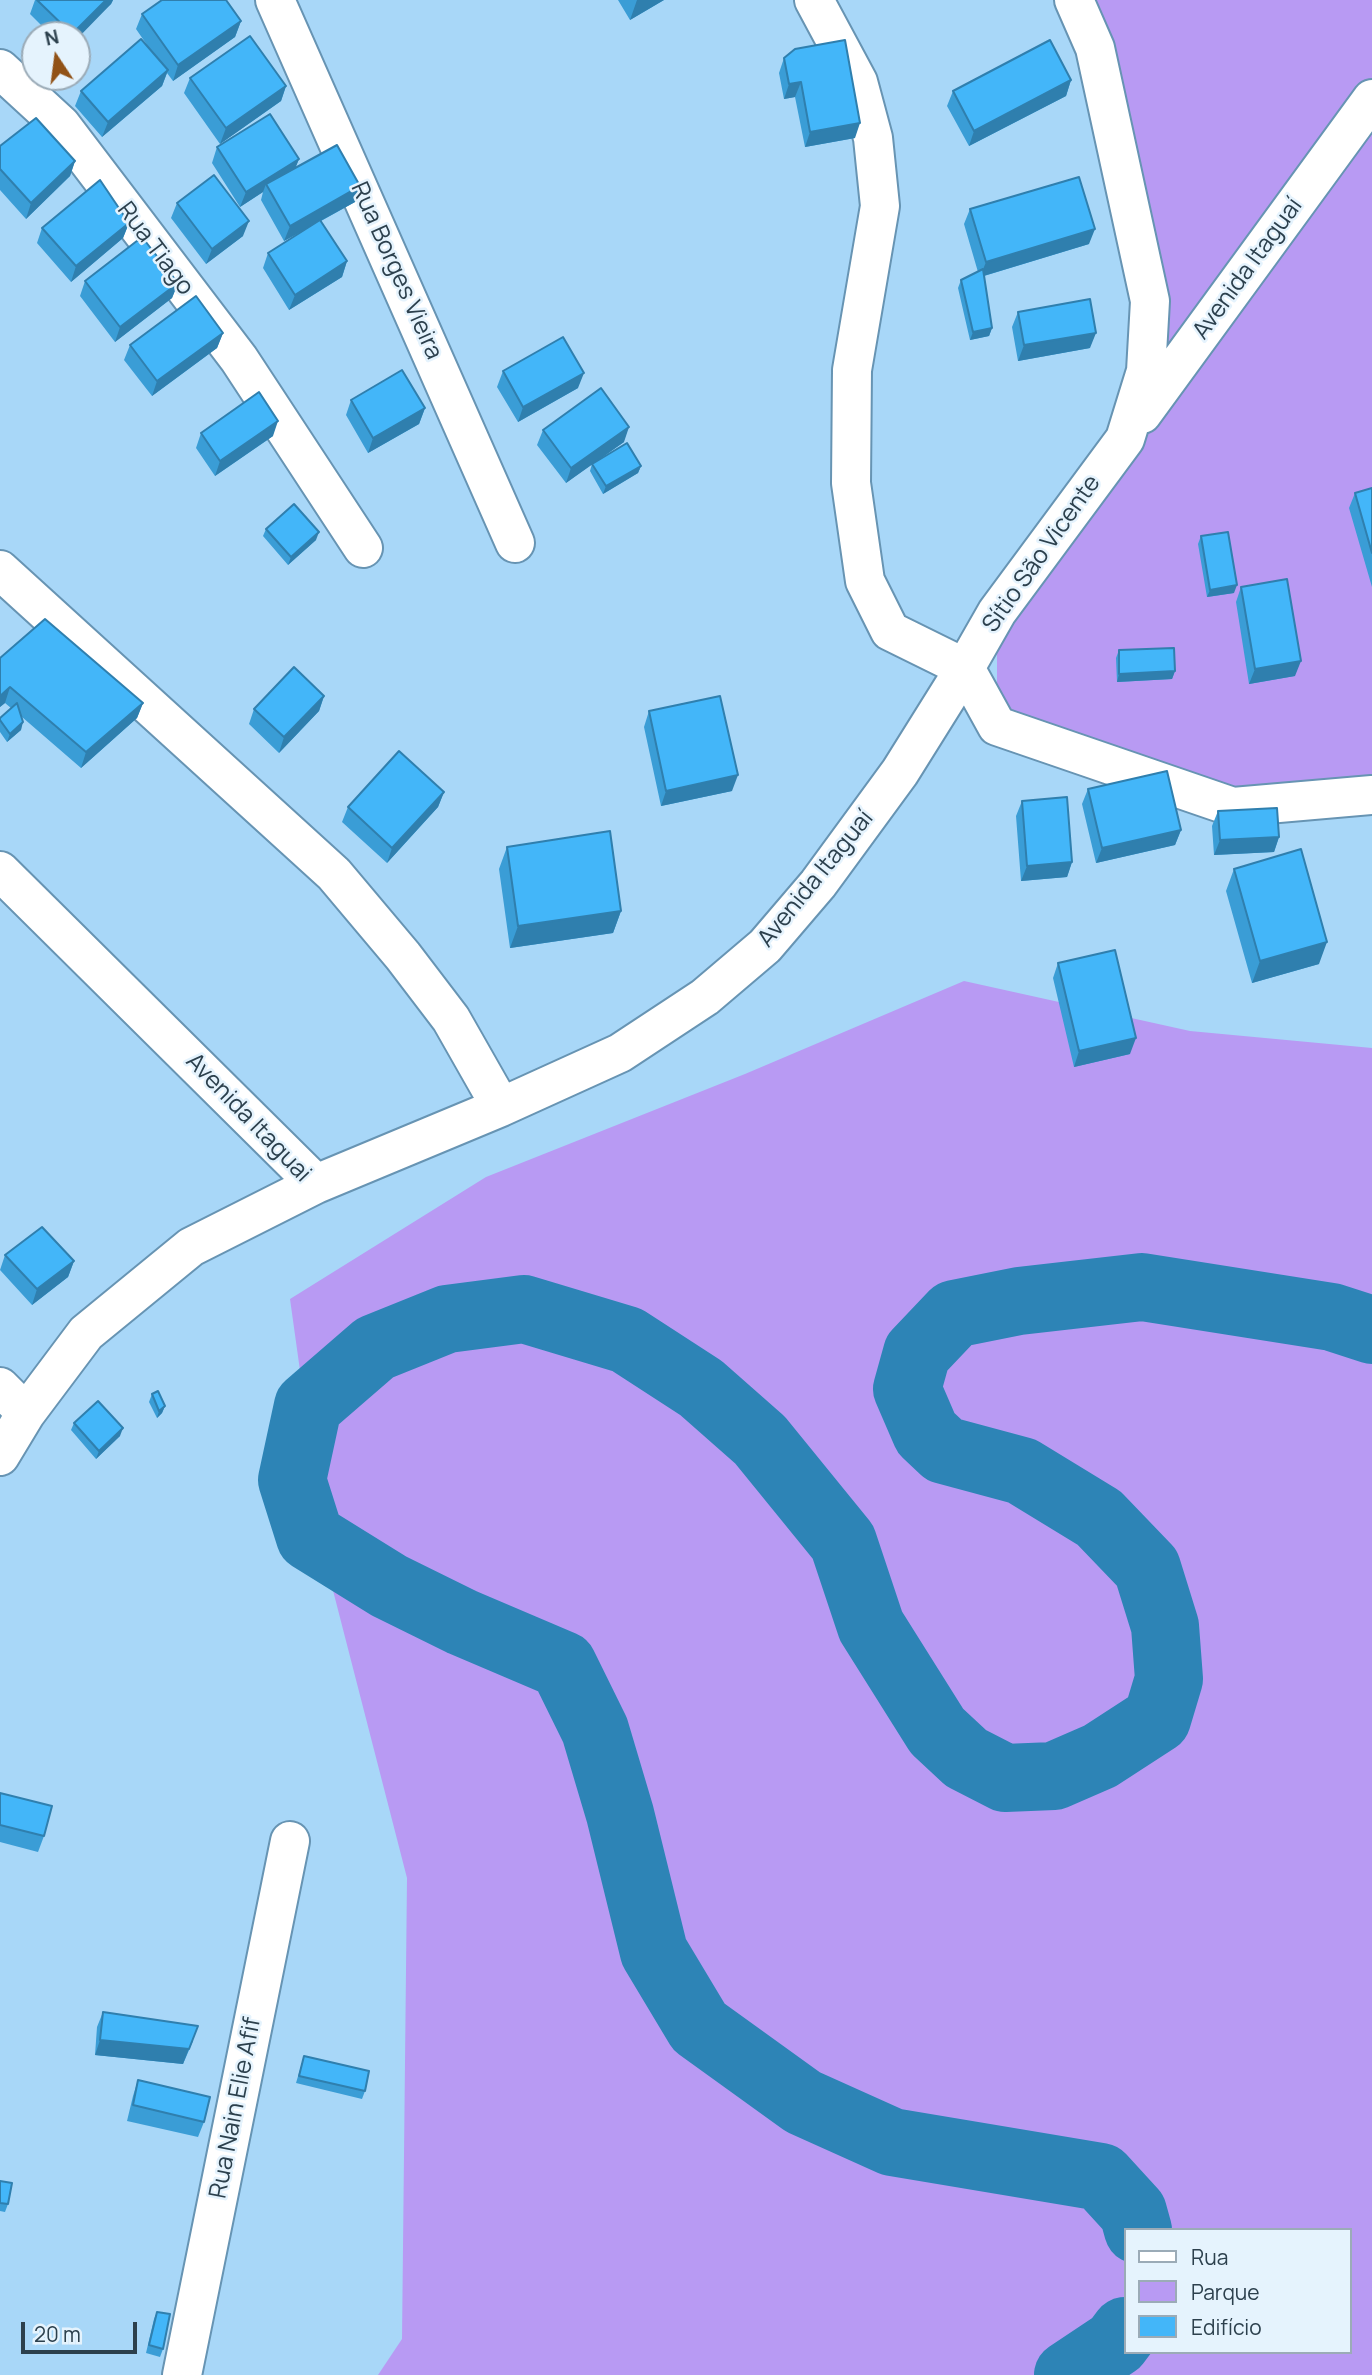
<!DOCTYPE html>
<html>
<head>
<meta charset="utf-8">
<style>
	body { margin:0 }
	#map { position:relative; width:1372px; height:2375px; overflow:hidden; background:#a8d7f8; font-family:Manrope,sans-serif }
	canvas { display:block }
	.legend { position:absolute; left:1124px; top:2228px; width:228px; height:126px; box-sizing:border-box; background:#e5f3fd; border:2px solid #9babb7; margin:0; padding:9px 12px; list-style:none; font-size:21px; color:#2c404d }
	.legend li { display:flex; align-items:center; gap:14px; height:35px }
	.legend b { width:35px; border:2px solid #9babb7 }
	.north { position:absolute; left:21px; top:21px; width:70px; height:70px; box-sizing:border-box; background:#e5f3fd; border:2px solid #9babb7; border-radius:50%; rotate:347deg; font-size:19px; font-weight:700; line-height:28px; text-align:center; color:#2c404d }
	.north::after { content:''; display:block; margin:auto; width:24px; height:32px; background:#915217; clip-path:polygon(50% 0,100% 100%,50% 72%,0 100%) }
	.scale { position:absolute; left:21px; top:2322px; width:116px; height:32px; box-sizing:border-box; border:4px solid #2c404d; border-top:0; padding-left:9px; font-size:21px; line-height:24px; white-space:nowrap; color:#2c404d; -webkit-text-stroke:5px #e5f3fd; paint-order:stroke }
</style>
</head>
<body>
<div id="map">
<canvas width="1372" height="2375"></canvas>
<ul class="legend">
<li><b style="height:9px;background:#fff"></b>Rua</li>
<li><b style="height:19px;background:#b89af3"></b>Parque</li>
<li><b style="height:19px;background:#43b6f9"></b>Edifício</li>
</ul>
<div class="north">N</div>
<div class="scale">20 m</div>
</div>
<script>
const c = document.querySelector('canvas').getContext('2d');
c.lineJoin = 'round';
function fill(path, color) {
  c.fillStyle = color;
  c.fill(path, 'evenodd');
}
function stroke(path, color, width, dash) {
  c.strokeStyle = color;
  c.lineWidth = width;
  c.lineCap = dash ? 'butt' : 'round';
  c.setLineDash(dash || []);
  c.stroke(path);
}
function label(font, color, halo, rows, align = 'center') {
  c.font = font + ' Manrope,sans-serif';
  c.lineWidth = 5;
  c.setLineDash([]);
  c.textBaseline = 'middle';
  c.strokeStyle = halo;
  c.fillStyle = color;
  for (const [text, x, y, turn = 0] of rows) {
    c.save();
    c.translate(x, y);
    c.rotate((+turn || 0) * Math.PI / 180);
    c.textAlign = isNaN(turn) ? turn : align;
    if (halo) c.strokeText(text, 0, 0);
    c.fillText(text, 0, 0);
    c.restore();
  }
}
fill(new Path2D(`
	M1074,0H1372V788L1233,807L997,726V612L1125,439L1150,301Z
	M964,981L1190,1031L1372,1048V2375H378L402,2339L407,1878L328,1571L290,1299L486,1177L745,1074ZM1125,2230H1349V2352H1125Z`), '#b89af3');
stroke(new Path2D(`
	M1138,2230L1133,2212L1101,2177L892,2142L803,2102L699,2027L654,1952L620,1814L595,1730L563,1665L462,1622L389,1586L310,1537L292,1480L308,1406L375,1348L447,1319L524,1309L627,1340L701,1388L760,1440L843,1542L871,1626L937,1731L966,1758L1005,1778L1054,1776L1100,1756L1157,1719L1169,1679L1165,1626L1147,1568L1099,1518L1022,1471L944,1450L926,1433L907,1389L917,1353L954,1314L1019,1301L1142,1287L1332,1317L1372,1330
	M1068,2375L1116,2343L1125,2331`), '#2d84b6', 68);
const street = new Path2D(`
	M275,0L515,543
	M1074,0L1095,48L1150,301L1146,371L1125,439L997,612L965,668L997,726L1233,807L1372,795
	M0,69L61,125L239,359L363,548
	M1142,414L1372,99
	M0,570L334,874L403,956L451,1019L501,1107
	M0,871L316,1184L191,1247L86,1333L26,1413L0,1456
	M316,1184L501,1107L620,1053L705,997L765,946L818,884L900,772L965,668L890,631L865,581L851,483L852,370L880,206L873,138L858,82L814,0
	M0,1387L26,1413
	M182,2375L290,1841`);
stroke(street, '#6794b3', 42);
stroke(street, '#fff', 38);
fill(new Path2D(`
	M35,0H113L111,4L77,35H51L30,14Z
	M618,0H664L630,20Z
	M142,14L241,21L235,37L173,81L167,73L162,86L102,137L75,106L81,91L154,55L136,29Z
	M784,58L855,138L805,147L795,97L784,99L779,73Z
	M190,78L286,86L281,101L220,144L184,93Z
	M1071,80L1066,96L969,146L947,106L953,91Z
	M0,146L75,161L70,176L26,219L0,190Z
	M217,147L299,159L295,168L360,186L355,202L321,221L347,261L342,277L289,310L263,268L268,253L301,232L284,241L261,200L263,192L240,207L212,163Z
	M177,203L243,236L206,264L171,218Z
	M970,209L1089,244L984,276L992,328L989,336L970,340L958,288L961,280L978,272L964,224Z
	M129,223L123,238L71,282L37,243L42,228Z
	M85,281L178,283L172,298L115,342L80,296Z
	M1018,312L1090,348L1018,361L1012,327Z
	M223,333L217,348L152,396L124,360L130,345Z
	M503,371L578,388L518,422L497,387Z
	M351,400L425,408L419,424L368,453L346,415Z
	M543,430L624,442L597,461L641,466L638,473L603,494L590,471L592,464L566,483L537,445Z
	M201,433L273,436L215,476L196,448Z
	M1372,488V587L1349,508L1355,493Z
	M266,529L316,540L288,565L263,536Z
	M1201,536L1234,593L1207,597L1198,544Z
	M1241,587L1295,676L1249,684L1236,602Z
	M1119,650L1175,671L1172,679L1117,682L1116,658Z
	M0,658L143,703L137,718L81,768L22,717L21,730L7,742L0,732V718L11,708L5,703L0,707Z
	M324,696L319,711L279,753L249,724L254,709Z
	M649,711L732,791L661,806L644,727Z
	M1088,789L1181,830L1175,845L1096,863L1082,804Z
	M444,792L438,807L387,863L342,822L348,807Z
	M1022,801L1072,862L1067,877L1021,881L1016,816Z
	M1218,811L1279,837L1274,852L1214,855L1212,826Z
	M507,847L621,911L613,933L510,948L499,869Z
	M1234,869L1319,964L1252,983L1226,891Z
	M1058,963L1130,1054L1074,1067L1053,978Z
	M5,1255L74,1261L68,1277L32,1305L0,1270Z
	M152,1394L165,1406L162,1413L157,1418L149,1402Z
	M74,1423L120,1436L96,1459L71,1430Z
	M0,1793L44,1836L38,1852L0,1842Z
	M103,2012L193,2041L183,2064L95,2055L97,2027Z
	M304,2056L365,2091L362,2099L296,2083Z
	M138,2080L204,2122L198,2137L127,2121L133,2096Z
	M0,2181L8,2204L5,2212L0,2211Z
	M157,2312L163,2349L160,2357L146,2353L154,2319Z`), '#3a9dd6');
fill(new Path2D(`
	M106,0H113L111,4L77,39V35H71Z
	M637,0H664L630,20Z
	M241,21L235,37L173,81L178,65Z
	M168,70L162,86L102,137L108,122Z
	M1071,80L1066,96L969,146L974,131Z
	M801,82L795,97L784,99L789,84Z
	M286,86L281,101L220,144L226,128Z
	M860,123L855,138L805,147L810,132Z
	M299,159L293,174L266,184L263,192L240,207L246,192Z
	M75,161L70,176L26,219L31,203Z
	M360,186L355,202L284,241L290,226Z
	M249,221L243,236L206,264L212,249Z
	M129,223L123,238L71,282L76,266Z
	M1095,229L1089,244L980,277L986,262Z
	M347,261L342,277L289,310L295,295Z
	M178,283L172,298L115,342L120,327Z
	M992,328L989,336L970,340L973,332Z
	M223,333L217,348L152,396L157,381Z
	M1096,333L1090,348L1018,361L1024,345Z
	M584,373L578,388L518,422L523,407Z
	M425,408L419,424L368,453L373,438Z
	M278,421L273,436L215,476L220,461Z
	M629,427L624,442L566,483L571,468Z
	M641,466L638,473L603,494L606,486Z
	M319,532L316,540L288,565L291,557Z
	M1237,585L1234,593L1207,597L1210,590Z
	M1301,661L1295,676L1249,684L1255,669Z
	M1175,671L1172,679L1117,682L1119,674Z
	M10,687L5,703L0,707V696Z
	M324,696L319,711L279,753L284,737Z
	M143,703L137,718L81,768L86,752Z
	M23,722L21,730L7,742L10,734Z
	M738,775L732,791L661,806L666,791Z
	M444,792L438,807L387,863L392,848Z
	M1181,830L1175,845L1096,863L1102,848Z
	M1279,837L1274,852L1214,855L1220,840Z
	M1072,862L1067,877L1021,881L1027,866Z
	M621,911L613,933L510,948L518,926Z
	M1327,942L1319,964L1252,983L1260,961Z
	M1136,1038L1130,1054L1074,1067L1079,1051Z
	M74,1261L68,1277L32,1305L37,1289Z
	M165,1406L162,1413L157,1418L159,1411Z
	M123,1428L120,1436L96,1459L99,1451Z
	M198,2026L183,2064L95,2055L100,2040Z`), '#2f7fae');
const building = new Path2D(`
	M37,0H106L72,34Z
	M162,0H226L241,21L178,65L142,14Z
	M250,36L286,86L226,128L190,78Z
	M141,39L168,70L108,122L81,91Z
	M845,40L860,123L810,132L801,82L789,84L784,58L795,49Z
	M1050,40L1071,80L974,131L953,91Z
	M270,114L299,159L246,192L217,147Z
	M36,118L75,161L31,203L0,169V146Z
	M337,145L360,186L290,226L266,184Z
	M214,175L249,221L212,249L177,203Z
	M1079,177L1095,229L986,262L970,209Z
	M100,180L129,223L76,266L42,228Z
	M320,220L347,261L295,295L268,253Z
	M142,237L178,283L120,327L85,281Z
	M983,269L992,328L973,332L961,280Z
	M196,296L223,333L157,381L130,345Z
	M1090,299L1096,333L1024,345L1018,312Z
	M563,337L584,373L523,407L503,371Z
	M402,370L425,408L373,438L351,400Z
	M601,388L629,427L571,468L543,430Z
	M259,392L278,421L220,461L201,433Z
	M627,443L641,466L606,486L592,464Z
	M1372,488V553L1355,493Z
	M294,504L319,532L291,557L266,529Z
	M1228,532L1237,585L1210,590L1201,536Z
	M1287,579L1301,661L1255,669L1241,587Z
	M45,619L143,703L86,752L10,687L0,696V658Z
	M1174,648L1175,671L1119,674V650Z
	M294,667L324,696L284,737L254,709Z
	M720,696L738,775L666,791L649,711Z
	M17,703L23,722L10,734L0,720V718Z
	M399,751L444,792L392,848L348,807Z
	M1167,771L1181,830L1102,848L1088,789Z
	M1067,797L1072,862L1027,866L1022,801Z
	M1277,808L1279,837L1220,840L1218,811Z
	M610,831L621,911L518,926L507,847Z
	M1301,849L1327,942L1260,961L1234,869Z
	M1115,950L1136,1038L1079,1051L1058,963Z
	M42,1227L74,1261L37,1289L5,1255Z
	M158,1391L165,1406L159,1411L152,1394Z
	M98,1401L123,1428L99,1451L74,1423Z
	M0,1793L52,1806L44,1836L0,1825Z
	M103,2012L198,2026L189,2049L100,2040Z
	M304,2056L369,2071L365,2091L299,2076Z
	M138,2080L210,2097L204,2122L133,2105Z
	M0,2181L12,2183L8,2204L0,2203Z
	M157,2312L170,2314L163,2349L149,2345Z`);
fill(building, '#43b6f9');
stroke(building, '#2f7fae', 2);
label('24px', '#2c404d', '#e5f3fd', [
	["Rua Tiago",155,249,53],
	["Avenida Itaguaí",1248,269,-54],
	["Rua Borges Vieira",396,271,66],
	["Sítio São Vicente",1042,554,-55],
	["Avenida Itaguaí",816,879,-51],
	["Avenida Itaguai",248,1118,46],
	["Rua Nain Elie Afif",236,2108,-79]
]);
</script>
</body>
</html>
